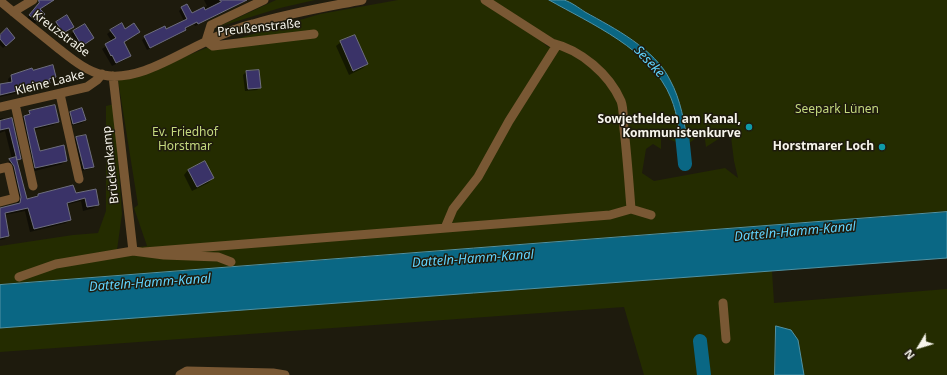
<!DOCTYPE html>
<html>
<head>
<meta charset="utf-8">
<style>
	body { margin:0 }
	#map { position:relative; width:947px; height:375px; overflow:hidden; background:#1e1b0d; font-family:"Noto Sans",sans-serif }
	canvas { display:block }
	.north { position:absolute; left:899px; top:327px; width:40px; height:40px; -webkit-text-stroke:3px #1e1b0d; paint-order:stroke; rotate:232deg; font-size:11px; font-weight:700; line-height:16px; text-align:center; color:#f7f5ec }
	.north::after { content:''; display:block; margin:auto; width:14px; height:18px; background:#f7f5ec; clip-path:polygon(50% 0,100% 100%,50% 72%,0 100%) }
</style>
</head>
<body>
<div id="map">
<canvas width="947" height="375"></canvas>
<div class="north">N</div>
</div>
<script>
const c = document.querySelector('canvas').getContext('2d');
c.lineJoin = 'round';
function fill(path, color) {
  c.fillStyle = color;
  c.fill(path, 'evenodd');
}
function stroke(path, color, width, dash) {
  c.strokeStyle = color;
  c.lineWidth = width;
  c.lineCap = dash ? 'butt' : 'round';
  c.setLineDash(dash || []);
  c.stroke(path);
}
function label(font, color, halo, rows, align = 'center') {
  c.font = font + ' "Noto Sans",sans-serif';
  c.lineWidth = 3;
  c.setLineDash([]);
  c.textBaseline = 'middle';
  c.strokeStyle = halo;
  c.fillStyle = color;
  for (const [text, x, y, turn = 0] of rows) {
    c.save();
    c.translate(x, y);
    c.rotate((+turn || 0) * Math.PI / 180);
    c.textAlign = isNaN(turn) ? turn : align;
    if (halo) c.strokeText(text, 0, 0);
    c.fillText(text, 0, 0);
    c.restore();
  }
}
fill(new Path2D(`
	M276,0H315L280,8L218,27Z
	M398,0H480L539,39L548,47L553,41L489,0H548L606,31L628,45L647,63L662,81L671,97L676,113L681,144L661,136V149L653,144L646,149L642,173L654,181L725,168L738,178L734,161L730,129H718L720,138L706,147L704,132L688,144L683,117L678,98L641,46L606,23L564,0H947V212L0,285V246L73,235L98,233L106,211V106L114,104L122,214L117,250L147,246L134,208L138,205L118,80L138,76L206,48L320,14Z
	M772,271L774,303L947,289V375H804L798,340L776,326L775,343V375H644L624,307L0,352V328Z`), '#242c00');
const water = new Path2D(`
	M549,0C553,0 560,0 564,0C571,2 579,8 585,12C614,28 655,49 670,80C681,100 684,122 688,144L686,147L687,154L683,155C680,136 678,115 671,98C651,49 591,24 549,0Z
	M947,212V258L0,328V285Z
	M776,326L791,330L798,340L804,375H775Z`);
fill(water, '#0a6784');
stroke(water, '#5192a3', 1);
fill(new Path2D(`
	M52,0L39,10L44,14L34,24L27,18L37,6V4L40,1Z
	M204,0H248L195,26L194,24L185,29L182,33L147,50L142,40L145,37L166,30L184,21L179,11L182,8L191,14L207,6Z
	M56,22L70,29L60,35L54,25Z
	M84,25L90,41L79,47L71,34Z
	M111,31L135,35L123,43L129,55L126,59L112,66L102,49L112,42L107,34Z
	M0,36L11,41L3,48L0,45Z
	M341,42L367,64L363,68L349,75L336,46Z
	M32,72L55,77L52,80L48,81L49,83L46,86L0,97V86L9,83L8,79L11,76Z
	M246,72L260,87L257,90L245,91L243,75Z
	M30,112L58,121L54,125L34,130L39,152L66,160L62,164L31,172L20,121Z
	M71,112L85,120L82,123L70,126L68,115Z
	M3,118L4,121L11,119L20,159L16,162L26,200L34,198L38,194H75L95,190L98,204L94,208L83,211L81,201L66,205L70,219L66,223L30,232L25,211L4,215L8,235L5,239L0,240V209L17,205V201L6,164L12,159L5,131L0,133V119Z
	M76,138L93,167L90,169L81,171L73,141Z
	M188,170L213,178L208,183L192,191L184,175Z`), '#0007');
stroke(new Path2D(`
	M682,135L685,164
	M700,341L704,375`), '#0a6784', 14);
const building = new Path2D(`
	M39,0H54L40,9L45,14L38,22L29,15L39,3Z
	M220,0H247L198,24L197,22L185,28L186,30L150,48L144,36L165,26L166,29L187,19L181,7L187,4L192,13L204,7L205,10L221,2Z
	M67,15L74,27L63,33L56,22Z
	M122,23L125,29L134,23L140,32L124,42L131,56L116,63L112,55L111,56L105,44L116,38L110,30Z
	M85,24L94,38L82,46L73,31Z
	M7,28L15,38L6,46L0,39V35Z
	M355,35L368,64L353,71L340,41Z
	M53,65L56,77L49,79L50,83L0,95V84L12,82L11,75L32,68L33,70Z
	M259,70L261,88L248,89L246,71Z
	M55,105L59,122L34,128L40,151L64,145L67,161L35,168L24,116L30,114L29,111Z
	M82,108L86,120L73,124L70,112Z
	M12,118L21,159L17,160L9,128L0,130V121Z
	M86,135L94,167L84,169L76,137Z
	M16,157L27,199L38,196V194L73,185L76,193L96,189L99,205L87,207L85,198L67,203L71,220L34,229L28,208L5,213L9,236L0,238V208L20,203L21,197L14,166L9,159Z
	M205,161L214,178L197,187L188,170Z`);
fill(building, '#3a3368');
stroke(building, '#6e6e7e', 1);
stroke(new Path2D(`
	M264,0L211,25L206,41L213,46L314,34
	M485,0L552,43C581,50 609,74 621,101C624,109 623,120 624,129C627,155 629,182 631,209L651,215
	M0,1C19,17 39,33 59,49C72,59 86,71 103,75C137,82 175,56 205,42C220,35 236,28 253,24C289,13 326,7 362,0
	M13,12L33,0
	M113,76L133,251
	M60,94L79,179
	M15,104L33,186
	M0,107L87,87L97,80L102,74
	M0,169L8,167L15,198L0,202
	M445,228L453,209L478,177L509,121L557,45
	M144,252L610,215L631,209
	M19,277L56,264L133,251L164,255L218,257L231,262
	M723,303L726,339
	M180,375L187,371L273,373L285,375`), '#795834', 9);
for (const [x, y, r, color] of [
	[749,127,4,"#0f9aa8"],
	[882,147,4,"#0f9aa8"]
]) {
  const dot = new Path2D();
  dot.arc(x, y, r, 0, 2 * Math.PI);
  c.fillStyle = color;
  c.fill(dot);
  stroke(dot, '#1e1b0d', 1.5);
}
label('12px', '#f7f5ec', '#1e1b0d', [
	["Preußenstraße",259,28,-6],
	["Kreuzstraße",61,34,37],
	["Kleine Laake",50,83,-14],
	["Brückenkamp",111,165,-96]
]);
label('12px', '#c4d97e', '#1e1b0d', [
	["Seepark Lünen",837,110],
	["Ev. Friedhof",185,133],
	["Horstmar",185,147]
]);
label('bold 12px', '#f7f5ec', '#1e1b0d', [
	["Sowjethelden am Kanal,",741,120],
	["Kommunistenkurve",741,134],
	["Horstmarer Loch",874,147]
], 'right');
label('italic 13px', '#60d2fd', '#1e1b0d', [
	["Seseke",649,62,47],
	["Datteln-Hamm-Kanal",795,232,-5],
	["Datteln-Hamm-Kanal",473,259,-4],
	["Datteln-Hamm-Kanal",150,283,-4]
]);
</script>
</body>
</html>
